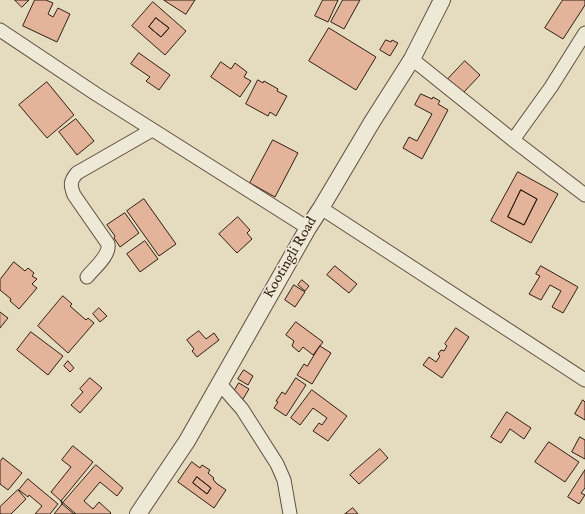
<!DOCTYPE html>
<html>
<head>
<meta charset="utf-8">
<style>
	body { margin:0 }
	canvas { display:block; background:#e5dcc0 }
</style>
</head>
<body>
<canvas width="585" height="514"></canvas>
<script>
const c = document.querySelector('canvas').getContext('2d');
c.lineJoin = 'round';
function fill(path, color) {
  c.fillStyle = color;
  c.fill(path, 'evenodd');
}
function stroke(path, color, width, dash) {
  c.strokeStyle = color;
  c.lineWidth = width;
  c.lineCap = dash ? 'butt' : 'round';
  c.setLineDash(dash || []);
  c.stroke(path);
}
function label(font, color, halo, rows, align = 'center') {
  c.font = font + ' "IM FELL English",serif';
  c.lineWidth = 3.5;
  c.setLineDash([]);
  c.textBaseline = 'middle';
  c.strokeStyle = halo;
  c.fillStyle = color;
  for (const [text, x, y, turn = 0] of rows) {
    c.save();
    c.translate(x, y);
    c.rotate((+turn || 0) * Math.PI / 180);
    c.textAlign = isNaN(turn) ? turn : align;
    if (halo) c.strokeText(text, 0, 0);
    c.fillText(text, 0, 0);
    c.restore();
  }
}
const building = new Path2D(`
	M15,0H29L22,7Z
	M35,0H46L53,3L48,14L53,17L58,8L70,14L57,42L23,26Z
	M164,0H195L186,14Z
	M323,0H338L328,22L315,16Z
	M343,0H360L344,29L331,22Z
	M563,0H585V5L563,39L545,28Z
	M153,2L186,31L165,55L132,26ZM156,18L169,28L161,37L149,27Z
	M156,18L169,28L161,37L149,27Z
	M329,28L376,57L356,90L309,61Z
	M386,40L391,42L392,40L398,43L390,56L380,50Z
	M139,53L170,75L159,90L146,81L150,77L131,64Z
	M465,61L480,75L463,93L448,79Z
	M221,62L231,69L235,63L247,72L244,77L251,81L240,97L211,77Z
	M258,80L263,83L264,81L278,89L277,91L287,96L276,116L270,112L268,116L246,104Z
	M47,82L74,115L47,138L19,105Z
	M421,94L432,99L433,97L440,101L438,104L448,110L422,159L403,148L409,137L417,141L432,114L415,105Z
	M76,119L94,141L77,155L59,132Z
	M273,140L298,153L275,197L250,183Z
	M518,172L558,194L531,243L491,221ZM521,190L537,199L524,225L508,217Z
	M521,190L537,199L524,225L508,217Z
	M144,199L176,244L159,256L127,211Z
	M125,213L139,233L120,247L114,238L115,236L107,225Z
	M238,217L250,230L247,233L252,239L237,253L219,234Z
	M145,241L158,259L140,272L127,254Z
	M14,262L25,271L28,268L34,273L32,276L37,279L32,284L37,288L19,309L10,301L11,299L0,290V280Z
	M335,266L357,284L349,293L327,275Z
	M541,266L578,287L563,313L552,307L561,291L550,285L541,300L529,294L540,276L536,274Z
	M302,280L309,286L305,291L298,285Z
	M294,285L305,292L295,307L285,300Z
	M63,296L72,304L70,306L86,320L88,318L94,323L68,353L38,326Z
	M99,308L107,316L100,322L93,314Z
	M0,312L8,318L0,328Z
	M296,322L323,342L313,355L303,347L299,352L292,346L294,341L286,335Z
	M456,328L469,337L442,378L423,365L429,357L436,362L440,356L438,354L441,350L444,351L447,346L445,344Z
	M199,331L206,339L214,333L219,340L197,357L192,351L194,349L187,340Z
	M31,332L63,356L48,375L17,350Z
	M320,346L331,353L312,384L297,375L304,364L307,366Z
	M68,361L74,368L70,372L64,366Z
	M244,370L253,376L248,385L238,379Z
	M90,378L102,388L80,413L71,405L83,392L80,389Z
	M296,378L306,385L286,416L274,408L278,402L276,401L282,392L285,394Z
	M239,383L249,389L243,399L233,393Z
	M312,390L347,416L328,441L313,431L319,423L322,425L327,418L313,408L300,425L291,418Z
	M583,400L585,402V420L575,414Z
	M507,412L531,428L524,439L510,429L501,443L491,437Z
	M580,437L585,440V459L572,452Z
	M549,442L579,462L565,482L535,462Z
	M73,446L93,462L61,501L51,492L71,467L62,460Z
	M380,449L388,458L359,484L350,475Z
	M3,458L22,473L8,490L0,484V462Z
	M192,462L200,468L202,465L210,470L208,473L214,478L213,479L216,483L226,490L214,508L178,482ZM197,477L211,488L207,494L193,483Z
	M96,465L123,488L117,496L100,482L84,501L93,509L99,502L111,513L110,514H74L62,504Z
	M585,470V488L581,493L585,495L579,504L568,497Z
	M197,477L211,488L207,494L193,483Z
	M28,479L58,504L50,514H35L42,506L29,495L28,497L19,490Z
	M18,490L26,499L11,514H0V507Z
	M61,501L76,514H54L62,504Z
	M353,508L358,514H345Z`);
fill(building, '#e3b49a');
stroke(building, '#311e13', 1);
const minor = new Path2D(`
	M0,30L96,94L308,228
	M412,59L513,140L585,195
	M513,140L551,87L585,33
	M321,208L585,380
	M87,277C94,268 110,256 108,244L74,195C70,185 70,181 77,173L152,130
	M220,384L242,409L277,464L284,480L290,514`);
const tertiary = new Path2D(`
	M138,514L187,441L308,228L321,208L372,122L412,59L442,0`);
stroke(minor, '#5e4e3e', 15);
stroke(tertiary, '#5e4e3e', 18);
stroke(minor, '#eee8d6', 13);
stroke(tertiary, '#eee8d6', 16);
label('14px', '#311e13', '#eee8d6', [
	["Kootingli Road",291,258,-60]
]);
</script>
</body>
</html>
